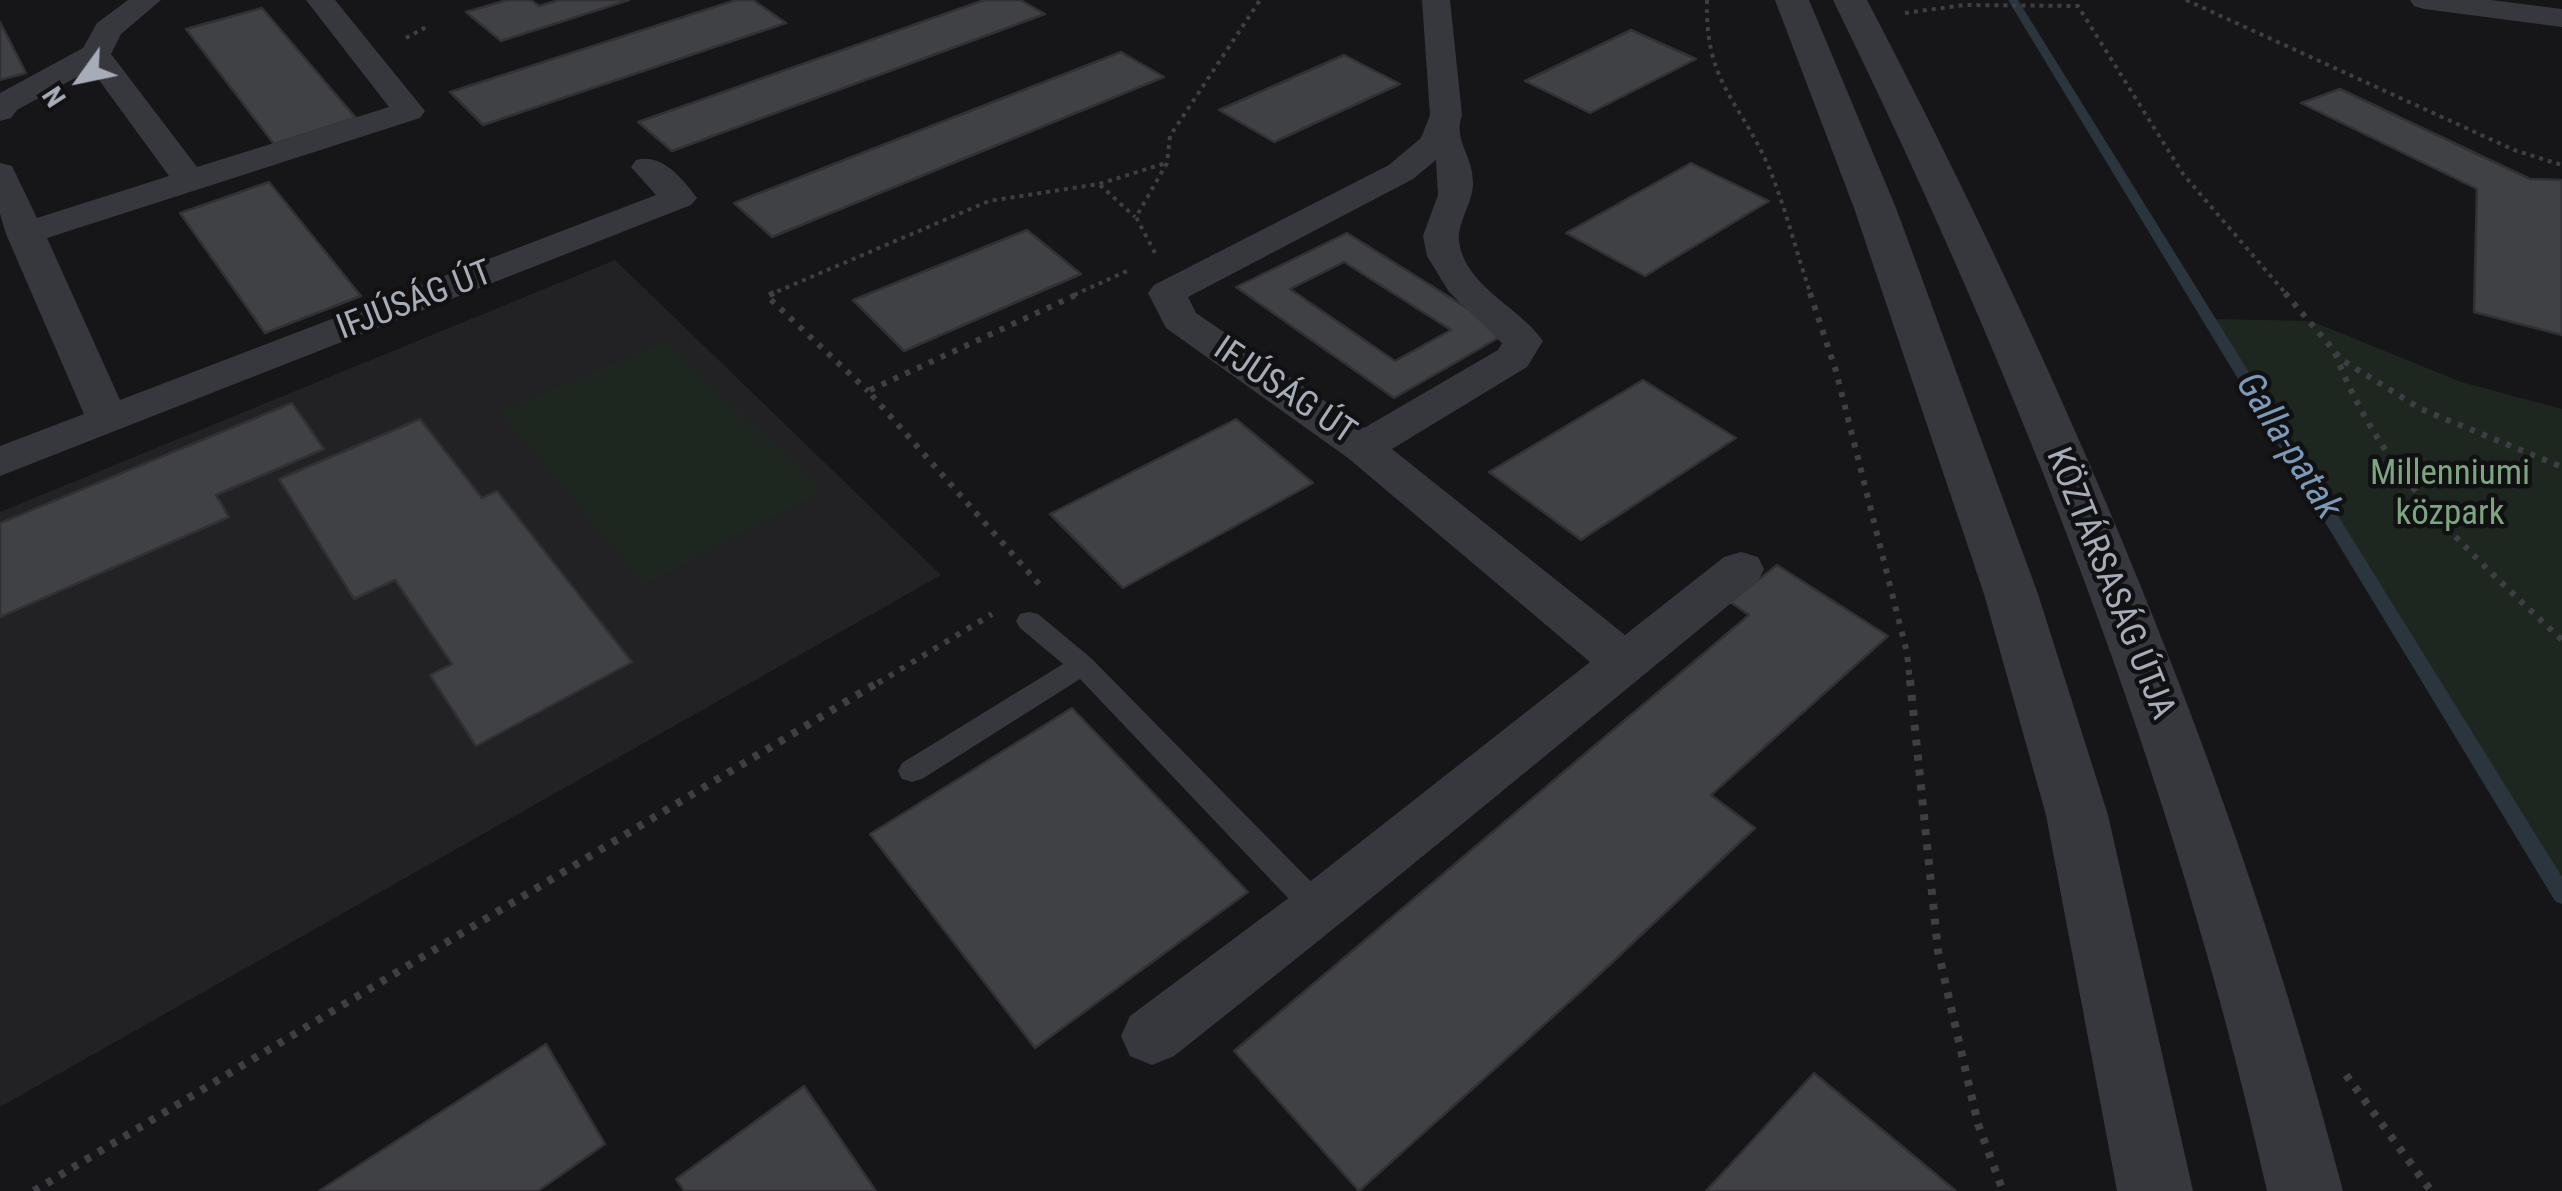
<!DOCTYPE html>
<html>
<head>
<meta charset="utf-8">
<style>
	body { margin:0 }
	#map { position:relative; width:2562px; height:1191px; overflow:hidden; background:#161618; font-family:"Roboto Condensed",sans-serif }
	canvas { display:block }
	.north { position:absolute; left:30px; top:30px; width:100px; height:100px; -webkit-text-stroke:8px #111113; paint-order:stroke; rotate:237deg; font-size:28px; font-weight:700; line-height:40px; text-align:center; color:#a7acb9 }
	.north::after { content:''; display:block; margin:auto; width:35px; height:45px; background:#a7acb9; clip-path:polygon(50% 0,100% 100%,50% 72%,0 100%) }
</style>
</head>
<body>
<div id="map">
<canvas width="2562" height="1191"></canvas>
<div class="north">N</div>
</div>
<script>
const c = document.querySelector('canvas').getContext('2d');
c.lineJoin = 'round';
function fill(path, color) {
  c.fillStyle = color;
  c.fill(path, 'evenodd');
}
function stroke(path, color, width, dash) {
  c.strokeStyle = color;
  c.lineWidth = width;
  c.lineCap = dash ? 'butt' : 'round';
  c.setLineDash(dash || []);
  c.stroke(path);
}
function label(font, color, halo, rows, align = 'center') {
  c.font = font + ' "Roboto Condensed",sans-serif';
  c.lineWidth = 9;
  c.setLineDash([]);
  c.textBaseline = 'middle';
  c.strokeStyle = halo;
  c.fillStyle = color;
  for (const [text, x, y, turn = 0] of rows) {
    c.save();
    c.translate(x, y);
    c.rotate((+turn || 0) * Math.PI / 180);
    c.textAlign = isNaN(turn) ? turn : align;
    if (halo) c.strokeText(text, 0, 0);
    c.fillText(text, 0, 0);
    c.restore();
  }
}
fill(new Path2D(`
	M615,260L941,575L0,1107V512Z`), '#222225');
fill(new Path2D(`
	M2211,319L2311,321L2461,382L2562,409V895Z
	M667,340L821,492L644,584L501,412Z`), '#1e271f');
fill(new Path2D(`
	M2008,0H2018L2562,877V904L2555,901Z`), '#2b353d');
const building = new Path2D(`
	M507,0H531L539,6L559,0H629L501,41L466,12Z
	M736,0H753L786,23L483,125L450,92Z
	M984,0H1020L1045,14L672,151L638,122Z
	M262,8L356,118L274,144L186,29Z
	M0,22L26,73L0,80Z
	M1631,30L1696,59L1590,113L1525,81Z
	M1121,52L1164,77L772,237L734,203Z
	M1344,55L1400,84L1274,142L1219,110Z
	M2340,89L2530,179L2562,180V335L2474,312L2477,189L2301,103Z
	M1691,163L1769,201L1645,276L1566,233Z
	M269,182L361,296L265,333L180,213Z
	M1027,230L1081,274L904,351L853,300Z
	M1347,233L1507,333L1394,398L1236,287ZM1344,262L1451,330L1395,361L1290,289Z
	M1643,380L1736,438L1581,540L1489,472Z
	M292,403L324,449L216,495L229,517L0,617V523Z
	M420,419L482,498L497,491L632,662L476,746L430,675L452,664L395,580L354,599L279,479Z
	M1236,419L1313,483L1123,588L1050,514Z
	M1777,565L1888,636L1711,795L1755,828L1588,985L1359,1191L1234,1051L1749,615L1730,602Z
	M1072,708L1248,892L1035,1048L870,834Z
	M546,1044L605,1144L538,1191H319Z
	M1814,1073L1956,1191H1706Z
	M804,1086L876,1191H684L676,1179Z`);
fill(building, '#404145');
stroke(building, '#303035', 2.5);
stroke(new Path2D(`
	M1707,0C1705,81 1736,96 1767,163C1785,205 1796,252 1811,295
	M2186,0L2514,150L2562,165
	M1905,13L1964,5L2078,6L2183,174L2287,295
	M406,38L428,26
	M1100,185L1135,217
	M1155,253L1136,217L1167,163L1170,136L1260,0
	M769,295L989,201L1099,184L1166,163
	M1074,295L1127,271`), '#3d3f45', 4, [4, 5]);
stroke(new Path2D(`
	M774,293L767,296L868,391
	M1810,293L1836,371L1907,653L1910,683
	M2285,293L2342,360L2421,409L2562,467
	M2335,353C2382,476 2469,552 2562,640
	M1039,584L868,391L1080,293
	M878,683L992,614`), '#3d3f45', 6, [5, 8]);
stroke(new Path2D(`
	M1910,680L1938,951L1978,1124L2003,1191
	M2346,1075L2431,1191
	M34,1191L882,680`), '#3d3f45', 8, [6, 9]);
fill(new Path2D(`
	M1029,612L1038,614L1091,658L1329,900L1333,909L1329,918L1318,922L1307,918L1080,679L922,779L912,782L902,779L898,771L902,763L1063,664L1020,628L1016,621L1020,614Z`), '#37383e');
fill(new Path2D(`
	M128,0H161L121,34L111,54L197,167L389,107L306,0H335L425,111L420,118L47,238L120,400L656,195L631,167L636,160C662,153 682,178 697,198L691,205L0,476V446L84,414L6,234L0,214V163L12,166L37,218L169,176L91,69L17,110L11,118L0,121V93L83,48L97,23Z
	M1422,0H1450L1462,115C1453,140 1472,154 1473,181C1474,202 1457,222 1459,241C1465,287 1519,306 1543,341L1527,367L1392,449L1625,635L1724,557L1741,552L1758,557L1764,569L1758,581C1564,740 1371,901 1174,1056L1152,1065L1130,1056L1121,1036L1130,1016L1298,891L1590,662L1348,458L1166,328L1148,293L1154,285L1389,165L1421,138L1430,115ZM1436,160L1438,195L1423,236L1427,256L1449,292L1502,343L1498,350L1364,428L1196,313L1188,297L1413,179Z
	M2410,0H2491L2562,9V27L2424,9L2414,6Z`), '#37383e');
fill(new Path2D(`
	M1775,0H1809L1896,208L2038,594L2108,815L2193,1191H2117L2046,815L1984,594L1854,208Z
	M1833,0H1867C2065,379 2236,776 2343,1191H2267C2175,778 2019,380 1833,0Z`), '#37383e');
label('35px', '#a7acb9', '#111113', [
	["IFJÚSÁG ÚT",415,302,-21],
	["IFJÚSÁG ÚT",1284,392,34],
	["KÖZTÁRSASÁG ÚTJA",2109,584,68]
]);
label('35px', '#7da680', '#111113', [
	["Millenniumi",2450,475],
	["közpark",2450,515]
]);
label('italic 38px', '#7c99b7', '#111113', [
	["Galla-patak",2287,447,58]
]);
</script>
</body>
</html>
